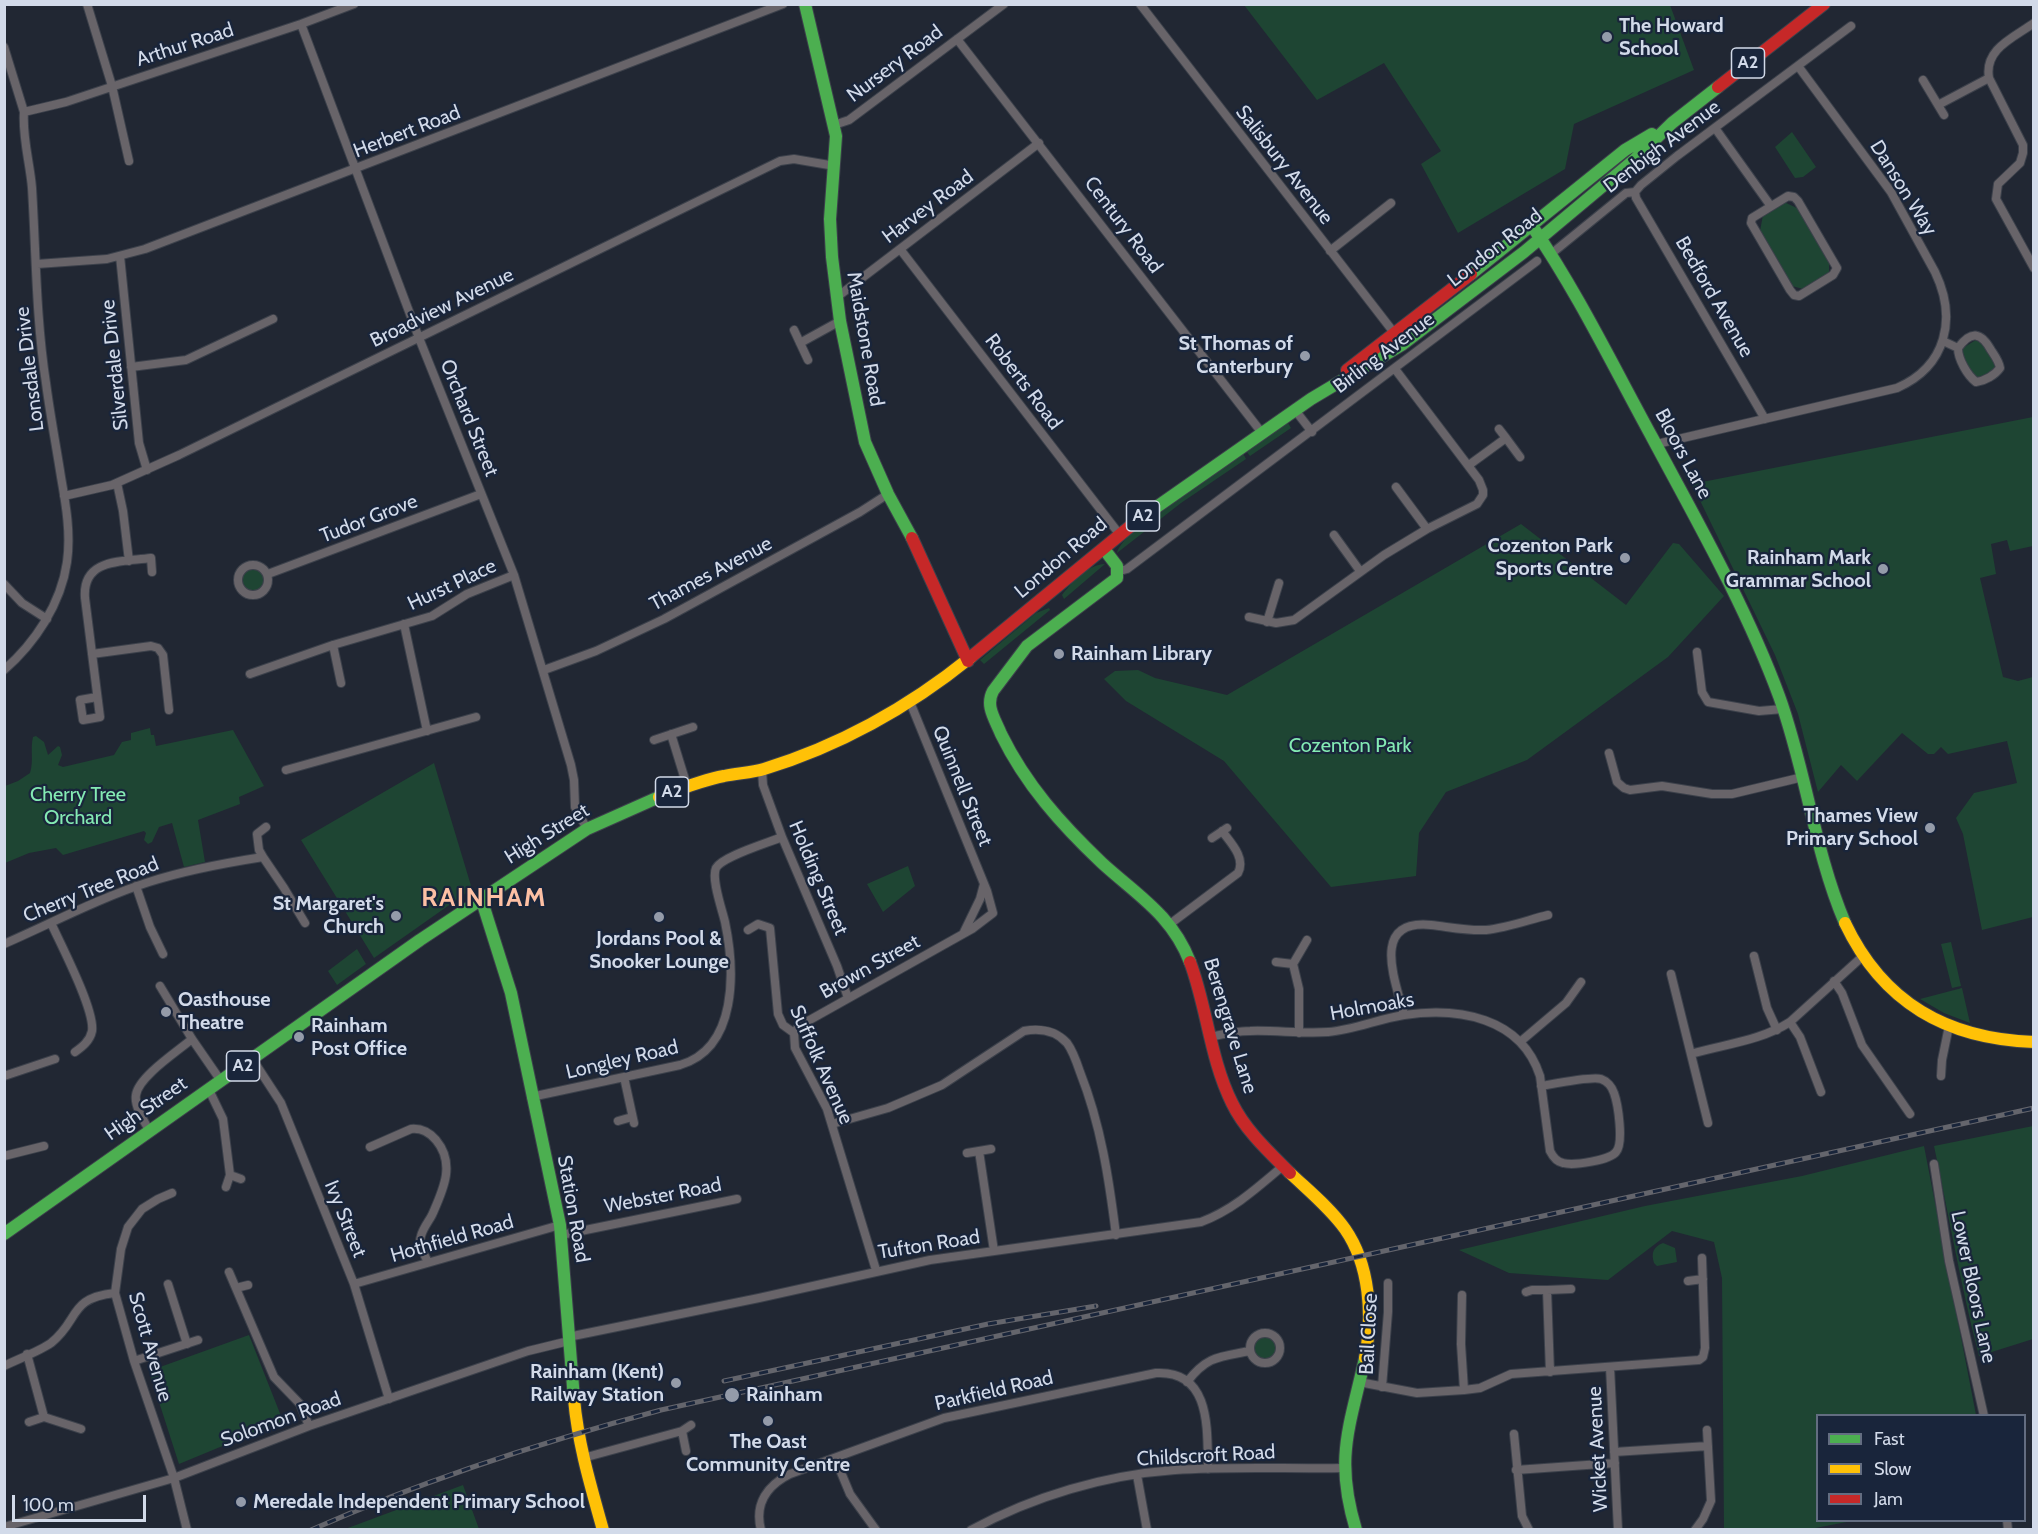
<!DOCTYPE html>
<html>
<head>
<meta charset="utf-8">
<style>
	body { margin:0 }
	#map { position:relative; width:2038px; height:1534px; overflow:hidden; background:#212733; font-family:Cabin,sans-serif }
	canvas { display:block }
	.frame { position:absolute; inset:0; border:6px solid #d2dae9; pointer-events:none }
	.legend { position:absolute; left:1816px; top:1414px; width:210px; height:108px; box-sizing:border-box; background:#19253b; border:2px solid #636d81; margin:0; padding:8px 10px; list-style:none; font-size:18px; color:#d2dae9 }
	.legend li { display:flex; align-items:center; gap:12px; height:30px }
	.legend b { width:30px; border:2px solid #636d81 }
	.scale { position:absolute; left:12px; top:1495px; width:134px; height:27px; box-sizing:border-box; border:3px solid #d2dae9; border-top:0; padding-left:8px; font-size:18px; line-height:21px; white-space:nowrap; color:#d2dae9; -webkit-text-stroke:4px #19253b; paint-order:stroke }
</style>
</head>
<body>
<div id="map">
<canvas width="2038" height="1534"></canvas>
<div class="frame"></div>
<ul class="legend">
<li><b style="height:8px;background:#4caf50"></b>Fast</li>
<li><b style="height:8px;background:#ffc107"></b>Slow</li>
<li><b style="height:8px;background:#c62828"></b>Jam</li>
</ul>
<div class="scale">100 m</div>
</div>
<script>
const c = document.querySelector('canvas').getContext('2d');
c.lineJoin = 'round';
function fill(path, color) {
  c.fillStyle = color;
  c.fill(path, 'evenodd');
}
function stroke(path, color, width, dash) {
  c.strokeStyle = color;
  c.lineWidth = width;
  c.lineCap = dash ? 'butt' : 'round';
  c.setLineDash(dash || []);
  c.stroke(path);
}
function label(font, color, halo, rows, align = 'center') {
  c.font = font + ' Cabin,sans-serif';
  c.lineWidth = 4.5;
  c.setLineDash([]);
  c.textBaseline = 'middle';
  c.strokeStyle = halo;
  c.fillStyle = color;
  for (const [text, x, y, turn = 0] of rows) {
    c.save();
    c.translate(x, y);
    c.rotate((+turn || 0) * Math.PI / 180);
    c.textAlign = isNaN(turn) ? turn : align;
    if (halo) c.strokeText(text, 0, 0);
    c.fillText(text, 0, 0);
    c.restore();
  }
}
fill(new Path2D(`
	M1244,5H1670L1694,70L1574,124L1565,169L1458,233L1421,164L1441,151L1384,63L1317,100Z
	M1792,132L1816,167L1803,177L1795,178L1775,147Z
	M1784,202L1799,209L1829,261V273L1803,289L1792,286L1760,231L1763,215Z
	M1979,338L1997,366V369L1982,378H1974L1960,353L1963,348Z
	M2033,417V546L2010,551L2007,540L1991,544L1996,574L1980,578L2003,677L2018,681L2033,677V917L1982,930L1963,834L1956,818L1974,793L2017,783L2007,741L1948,754L1941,747L1934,754H1928L1902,733L1857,781L1841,765L1818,792L1798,714L1775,655L1692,484Z
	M1288,423L1291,428L1250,456L1246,451Z
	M1243,453L1246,459L1181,503L1117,553C1123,528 1219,470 1243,453Z
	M1521,524L1626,605L1673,543L1679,544L1724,596L1668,657L1527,760L1446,792L1419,833L1416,876L1331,887L1224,761L1126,701L1104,679L1115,671L1138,670L1155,678L1227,695Z
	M1105,564L1064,599L1062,595C1072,582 1087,565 1105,564Z
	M242 580a12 12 0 1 1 24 0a12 12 0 1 1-24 0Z
	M1049,608L1050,610L984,664L980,660L1036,613Z
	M150,728L151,735H154L156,746L233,730L264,786L239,797L240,804L198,820L205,862L184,867L172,823L159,827L152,842L148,844L144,840L146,833L144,831L63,855L56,848L29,853L5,863V786L18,781L30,773C34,761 30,749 33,737L36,736L44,742L48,755L58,746L60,747L62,755L58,765L63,767L114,755L122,742L131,740V733Z
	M434,763L472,889L374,958L301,840Z
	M908,866L915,886L883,912L867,884Z
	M1951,942L1961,986L1952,988L1941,944Z
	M357,949L366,964L337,985L328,971Z
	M1962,988L1970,1023L1944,1013L1920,999Z
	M2033,1126V1339L1979,1356C1961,1287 1949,1216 1934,1146Z
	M1924,1146L1976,1415L1818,1416V1520L1852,1521L1810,1529H1724L1722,1278L1714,1242L1672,1231L1608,1280L1509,1273L1459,1250L1645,1206L1802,1176Z
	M1663,1243L1675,1248L1677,1262L1657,1266L1654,1263C1651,1253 1653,1247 1663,1243Z
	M249,1335L283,1421L179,1464L149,1371Z
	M1253 1348a12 12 0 1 1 24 0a12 12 0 1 1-24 0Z
	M463,1485L479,1529H345L356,1525Z`), '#1e4533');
const street = new Path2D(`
	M87,4L112,86L129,161
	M1140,4L1395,334
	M2034,23C2013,38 1984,49 1989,78L2023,145V153L2020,163L1998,184L1996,199L2034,268
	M301,24L419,338L514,575L571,765L574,780L575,807L587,829
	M957,39L1262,433
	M4,47L24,112C22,137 30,163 32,188C36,253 36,319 46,383C50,414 56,445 61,477C66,505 71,534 67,562C61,604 35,643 4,670
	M1923,80L1944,115
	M1938,105L1989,78
	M24,112L66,102L301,24L354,4
	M834,125L849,120L1004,4
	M1715,128L1770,205
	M1635,192L1636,198L1765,419
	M1788,196L1794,197L1798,201L1837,268L1833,275L1799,296L1794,295L1790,290L1751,223L1752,218Z
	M900,249L1120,535
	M1330,251L1391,203
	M1551,254L1626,193L1635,192L1641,185L1677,156L1851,26
	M120,256L139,443L147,470
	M37,264L107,259L145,249L783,4
	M837,297L1039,143
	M794,330L808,360
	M1943,341L1958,348C1971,330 1981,332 1991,350C1995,356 1999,361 2000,368C1995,375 1985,381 1976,382C1967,375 1958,359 1958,348
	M800,343L840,321
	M131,367L186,360L273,319
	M1295,410L1312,432
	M1499,429L1506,438
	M1657,444L1897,388C1947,366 1957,318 1935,272L1891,192L1798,66
	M1469,465L1506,438L1520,457
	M117,483L123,511L129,561
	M1396,487L1427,529
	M64,496L112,485L179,455L780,161L794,159L835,166
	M1334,535L1360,571
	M238 580a15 15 0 1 1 30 0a15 15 0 1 1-30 0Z
	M1120,571L1127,569L1537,261
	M268,574L481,494
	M4,584L22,603L47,619
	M1249,617L1276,623L1294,620L1384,555L1427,529L1477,504L1483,495V490L1479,480L1395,369
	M1267,622L1279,583
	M404,624L427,731
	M333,645L341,683
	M1697,652L1702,692L1708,702L1759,711L1783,709
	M92,654L151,646L158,648L163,655L169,710
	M544,670L596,651L664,619L860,512L888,494
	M250,674L333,645L432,616L467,594L514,575
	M97,697L80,700L83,720L100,717L85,598C82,558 122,562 151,558L152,572
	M671,734L687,786
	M654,740L693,727
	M1609,753L1617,782L1624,788L1630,790L1662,786L1712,794H1732L1803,777
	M286,770L476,717
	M762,770L763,785L782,837L837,966L848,998
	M1212,838L1227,828
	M263,857L284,888L305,923
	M136,886L150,927L163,954
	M51,923C61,945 95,1010 92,1031C90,1041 82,1047 75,1052
	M1170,924L1238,873C1246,858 1231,843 1222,831
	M748,930L758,924L770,928L778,1014L783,1025L794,1033L795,1048L827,1109L876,1270
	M964,932L980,899L984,884
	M4,944C52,923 99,898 149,882C186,870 225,863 263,857L259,850L257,834L266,827
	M1754,956L1767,1008L1777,1030
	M1276,962L1293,964
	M1671,974L1708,1123
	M1834,981L1842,993L1862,1045L1910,1114
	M160,986L192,1039L221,1081
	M1404,1015C1396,982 1369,919 1431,925C1449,927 1467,931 1486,930C1507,928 1528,920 1548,915
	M1790,1022L1800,1037L1821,1092
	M794,1033L799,1026L972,929L993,913L987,891L910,702
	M1299,1033V989L1293,964L1307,940
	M1210,1037C1223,1034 1237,1031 1250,1031C1276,1030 1302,1034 1328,1032C1354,1030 1378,1019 1404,1015C1458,1007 1521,1017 1540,1076L1550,1151C1553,1157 1557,1162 1563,1163C1574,1166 1610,1160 1616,1152C1624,1143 1618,1104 1614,1093C1612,1087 1607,1081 1601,1079C1592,1076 1553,1084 1541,1086
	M1520,1042L1566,1003L1581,982
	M1691,1054C1725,1044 1760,1041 1790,1022L1863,956
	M253,1060L281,1103L354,1284L389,1399
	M4,1076L55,1059
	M1941,1076L1942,1060L1949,1026
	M624,1077L634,1123
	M209,1090L223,1119L230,1175L226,1187
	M531,1097L680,1065C738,1048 735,970 725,922C722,909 711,879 716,868C723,856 768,843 782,837
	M618,1121L632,1117
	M832,1124L888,1108L942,1085L1024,1031C1040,1028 1056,1031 1067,1043C1073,1051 1077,1063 1080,1072C1101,1125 1109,1179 1116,1235
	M149,1130C144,1121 134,1106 136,1095C138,1077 178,1051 192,1039
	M370,1147L411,1129C422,1128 429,1132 436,1140C456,1164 443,1190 432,1215C429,1221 423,1228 421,1236C418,1245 424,1254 428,1262
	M979,1151L994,1251
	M967,1153L991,1149
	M4,1156L44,1146
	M1934,1164L1949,1261L1984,1416
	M230,1175L241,1179
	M172,1193L158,1199L142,1209L128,1227L121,1249L115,1293L134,1361L174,1478L187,1530
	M561,1235L737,1199
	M229,1272L274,1377L300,1404L309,1426
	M1688,1281L1703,1279
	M168,1284L187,1344
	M354,1284L560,1225
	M236,1288L248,1285
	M1526,1292L1532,1290H1547
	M1462,1295L1461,1344L1464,1390
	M1250 1348a15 15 0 1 1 30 0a15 15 0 1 1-30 0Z
	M568,1337L759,1298L930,1260L1201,1222C1233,1210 1257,1188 1283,1166
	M27,1354L44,1417
	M134,1361L198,1340
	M4,1366C18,1359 40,1351 51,1343C80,1320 68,1298 115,1293
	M1610,1367L1618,1530
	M1550,1372L1547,1290L1571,1289
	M1187,1382C1207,1356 1219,1357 1250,1351
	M1359,1382L1417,1393L1464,1390L1480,1388L1511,1374L1699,1360L1703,1357L1705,1348L1702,1258
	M1382,1387L1388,1312V1283
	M29,1422L44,1417L81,1429
	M682,1431L686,1451
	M1514,1434L1522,1516L1529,1530
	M1614,1452L1708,1446
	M583,1458L682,1431L691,1425
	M835,1458L850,1494L876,1530
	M1516,1470L1615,1463
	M1137,1475L1147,1530
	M2007,1520L2008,1530
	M4,1527L174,1478L309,1426L528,1351L569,1341
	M761,1530C754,1503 768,1485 790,1474L944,1418L1156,1373C1212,1370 1207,1431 1208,1469
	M971,1530C1034,1496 1105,1475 1175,1470C1231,1466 1288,1469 1344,1468
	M1695,1530L1703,1519L1711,1501L1707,1430`);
const fast = new Path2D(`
	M805,4L836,136L830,219L832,257L840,321L865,442L888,494L912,538
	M1532,226C1578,293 1614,368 1653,439C1698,523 1746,607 1779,696C1806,770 1814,850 1845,923
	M1471,274L1625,150L1652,134
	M1138,520L1311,399L1403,344L1524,252L1634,160L1672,123L1718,87
	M1104,549L1117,566V578L1027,646L993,691C985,706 995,719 1001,734C1026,785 1061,824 1102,863C1137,895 1172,915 1190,962
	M481,898L511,993L560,1225L574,1399
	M4,1234L420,940L587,829L659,797
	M1356,1530C1334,1457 1350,1427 1365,1358`);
const slow = new Path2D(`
	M659,797C680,789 702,780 724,776C737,773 751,773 764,769C842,745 908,708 971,657
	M1845,923C1883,1003 1947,1039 2034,1042
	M1290,1173C1309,1191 1330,1208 1345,1229C1370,1265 1373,1316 1365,1358
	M574,1399C578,1444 591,1487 603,1530`);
const jam = new Path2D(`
	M1718,87L1824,4
	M1347,370L1471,274
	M912,538L968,661
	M971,657L1138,520
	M1190,962C1207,1007 1210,1059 1232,1103C1245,1130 1269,1152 1290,1173`);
stroke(street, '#3c414b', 10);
stroke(fast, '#3c414b', 14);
stroke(slow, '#3c414b', 14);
stroke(jam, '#3c414b', 14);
stroke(street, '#686469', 8);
stroke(fast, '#4caf50', 12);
stroke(slow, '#ffc107', 12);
stroke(jam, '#c62828', 12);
const rail = new Path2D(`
	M724,1381L988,1324L1096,1306
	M311,1530C424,1480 542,1442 661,1410L2034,1108`);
stroke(rail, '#64656c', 5);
stroke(rail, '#19253b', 3, [9]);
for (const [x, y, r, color] of [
	[1607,37,6,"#949ba9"],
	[1305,356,6,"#949ba9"],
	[1625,558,6,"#949ba9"],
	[1883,569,6,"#949ba9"],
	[1059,654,6,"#949ba9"],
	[1930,828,6,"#949ba9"],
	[396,916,6,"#949ba9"],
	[659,917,6,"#949ba9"],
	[166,1012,6,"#949ba9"],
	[299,1037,6,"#949ba9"],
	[676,1383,6,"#949ba9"],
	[732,1395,8,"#949ba9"],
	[768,1421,6,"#949ba9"],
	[241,1502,6,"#949ba9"]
]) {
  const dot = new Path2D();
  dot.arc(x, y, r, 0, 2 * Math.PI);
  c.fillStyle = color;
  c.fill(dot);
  stroke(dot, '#19253b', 2);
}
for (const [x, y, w] of [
	[1748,63,33],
	[1143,516,33],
	[672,792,33],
	[243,1066,33]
]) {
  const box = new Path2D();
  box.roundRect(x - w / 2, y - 15, w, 30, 4.5);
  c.fillStyle = '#19253b';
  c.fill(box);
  stroke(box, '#d2dae9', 1.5);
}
label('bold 18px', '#d2dae9', null, [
	["A2",1748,63],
	["A2",1143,516],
	["A2",672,792],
	["A2",243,1066]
]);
label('bold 20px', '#d2dae9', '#19253b', [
	["The Howard",1619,26],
	["School",1619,49],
	["St Thomas of",1293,344,"right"],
	["Canterbury",1293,367,"right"],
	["Cozenton Park",1613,546,"right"],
	["Sports Centre",1613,569,"right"],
	["Rainham Mark",1871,558,"right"],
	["Grammar School",1871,581,"right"],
	["Rainham Library",1071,654],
	["Thames View",1918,816,"right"],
	["Primary School",1918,839,"right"],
	["St Margaret's",384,904,"right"],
	["Church",384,927,"right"],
	["Jordans Pool &",659,939,"center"],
	["Snooker Lounge",659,962,"center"],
	["Oasthouse",178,1000],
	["Theatre",178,1023],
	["Rainham",311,1026],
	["Post Office",311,1049],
	["Rainham (Kent)",664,1372,"right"],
	["Railway Station",664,1395,"right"],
	["Rainham",746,1395],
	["The Oast",768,1442,"center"],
	["Community Centre",768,1465,"center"],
	["Meredale Independent Primary School",253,1502]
], 'left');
label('20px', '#d2dae9', '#19253b', [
	["Arthur Road",185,45,-18],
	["Nursery Road",895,64,-37],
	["Herbert Road",407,132,-21],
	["Denbigh Avenue",1662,147,-37],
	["Salisbury Avenue",1284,165,52],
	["Danson Way",1903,188,58],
	["Harvey Road",928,207,-37],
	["Century Road",1123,225,53],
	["London Road",1495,248,-38],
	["Bedford Avenue",1714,297,60],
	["Broadview Avenue",442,308,-26],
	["Maidstone Road",865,339,80],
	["Birling Avenue",1384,353,-37],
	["Silverdale Drive",115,365,-96],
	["Lonsdale Drive",30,369,-97],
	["Roberts Road",1023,382,53],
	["Orchard Street",469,418,68],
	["Bloors Lane",1683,454,62],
	["Tudor Grove",369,519,-21],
	["London Road",1061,558,-40],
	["Thames Avenue",711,574,-28],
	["Hurst Place",452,585,-25],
	["Quinnell Street",962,786,68],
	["High Street",547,834,-32],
	["Holding Street",818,878,67],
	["Cherry Tree Road",91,890,-22],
	["Brown Street",870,967,-29],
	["Holmoaks",1372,1007,-10],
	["Berengrave Lane",1230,1026,73],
	["Longley Road",622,1060,-13],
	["Suffolk Avenue",821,1065,66],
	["High Street",146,1109,-35],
	["Webster Road",663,1196,-11],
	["Station Road",573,1209,80],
	["Ivy Street",345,1219,68],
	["Hothfield Road",452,1239,-16],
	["Tufton Road",929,1245,-9],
	["Lower Bloors Lane",1973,1287,78],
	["Bail Close",1369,1334,-87],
	["Scott Avenue",150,1347,74],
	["Parkfield Road",994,1391,-13],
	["Solomon Road",281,1420,-20],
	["Wicket Avenue",1598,1449,-93],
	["Childscroft Road",1206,1456,-3]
]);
label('20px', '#84eab3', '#19253b', [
	["Cozenton Park",1350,746],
	["Cherry Tree",78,795],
	["Orchard",78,818]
]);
c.letterSpacing = '1.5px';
label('bold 26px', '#fdc0a4', '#19253b', [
	["RAINHAM",484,898]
]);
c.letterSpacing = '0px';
</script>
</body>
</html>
